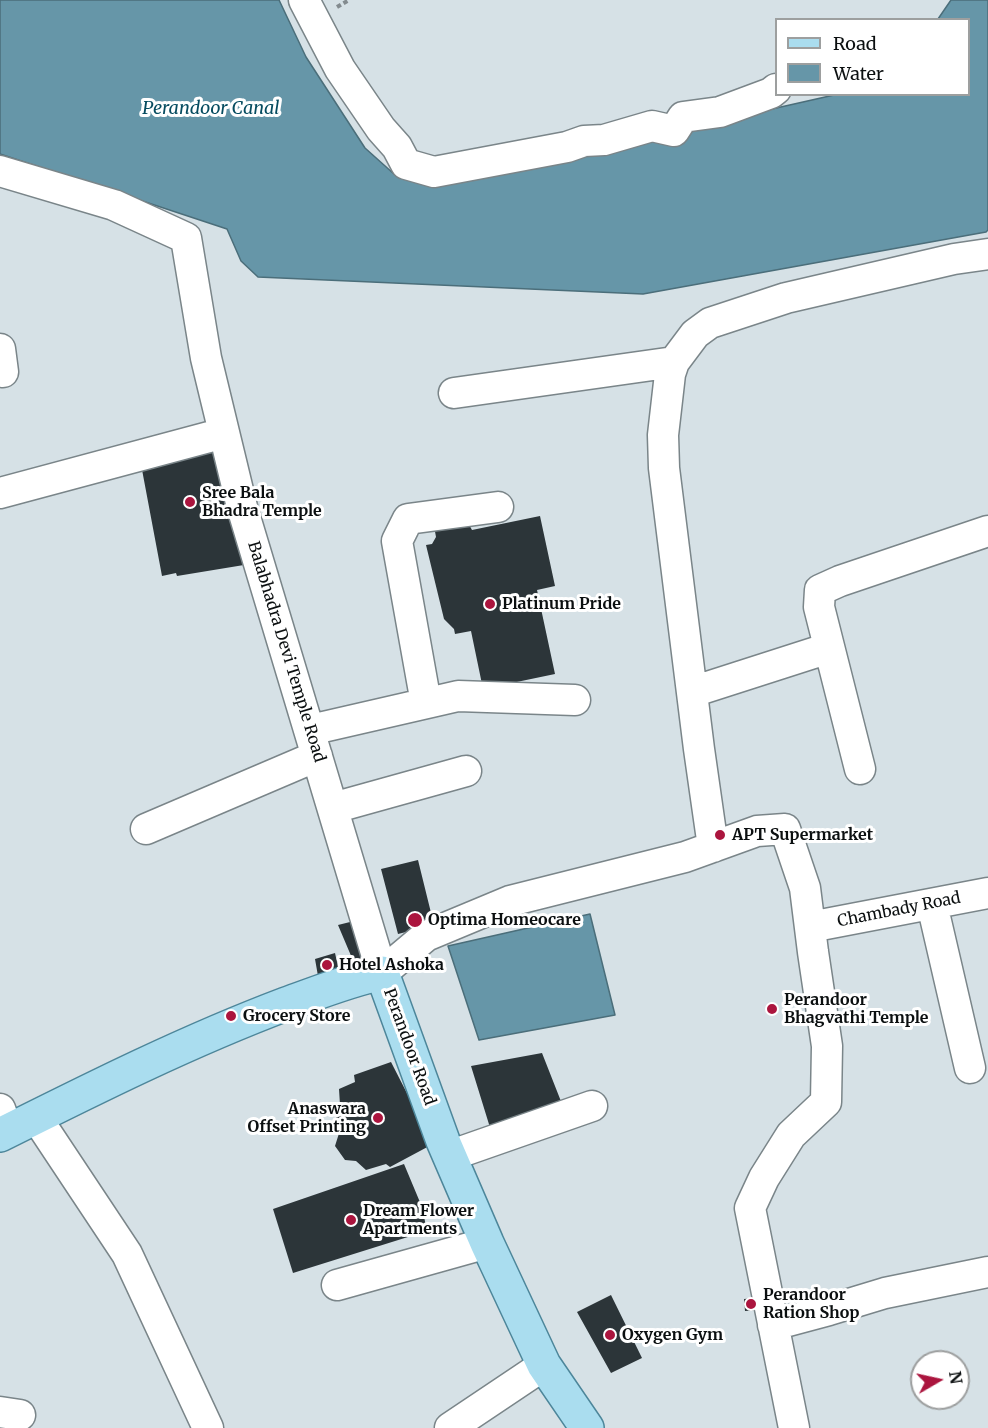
<!DOCTYPE html>
<html>
<head>
<meta charset="utf-8">
<style>
	body { margin:0 }
	#map { position:relative; width:988px; height:1428px; overflow:hidden; background:#d6e1e6; font-family:Merriweather,serif }
	canvas { display:block }
	.legend { position:absolute; left:775px; top:18px; width:195px; height:78px; box-sizing:border-box; background:#fff; border:2px solid #9d9f9f; margin:0; padding:8px 10px; list-style:none; font-size:18px; color:#0b0f10 }
	.legend li { display:flex; align-items:center; gap:12px; height:30px }
	.legend b { width:30px; border:2px solid #9d9f9f }
	.north { position:absolute; left:910px; top:1350px; width:60px; height:60px; box-sizing:border-box; background:#fff; border:2px solid #9d9f9f; border-radius:50%; rotate:81deg; font-size:16px; font-weight:700; line-height:24px; text-align:center; color:#0b0f10 }
	.north::after { content:''; display:block; margin:auto; width:21px; height:27px; background:#ab153e; clip-path:polygon(50% 0,100% 100%,50% 72%,0 100%) }
</style>
</head>
<body>
<div id="map">
<canvas width="988" height="1428"></canvas>
<ul class="legend">
<li><b style="height:8px;background:#aaddef"></b>Road</li>
<li><b style="height:16px;background:#6696a8"></b>Water</li>
</ul>
<div class="north">N</div>
</div>
<script>
const c = document.querySelector('canvas').getContext('2d');
c.lineJoin = 'round';
function fill(path, color) {
  c.fillStyle = color;
  c.fill(path, 'evenodd');
}
function stroke(path, color, width, dash) {
  c.strokeStyle = color;
  c.lineWidth = width;
  c.lineCap = dash ? 'butt' : 'round';
  c.setLineDash(dash || []);
  c.stroke(path);
}
function label(font, color, halo, rows, align = 'center') {
  c.font = font + ' Merriweather,serif';
  c.lineWidth = 6;
  c.setLineDash([]);
  c.textBaseline = 'middle';
  c.strokeStyle = halo;
  c.fillStyle = color;
  for (const [text, x, y, turn = 0] of rows) {
    c.save();
    c.translate(x, y);
    c.rotate((+turn || 0) * Math.PI / 180);
    c.textAlign = isNaN(turn) ? turn : align;
    if (halo) c.strokeText(text, 0, 0);
    c.fillText(text, 0, 0);
    c.restore();
  }
}
const water = new Path2D(`
	M0,0H279L306,57L365,148L394,174L453,181L834,95L968,94V20L938,19L951,0H988V230L986,232L643,294L258,277L241,261L227,229L0,154Z
	M590,914L615,1015L479,1040L448,946Z`);
fill(water, '#6696a8');
stroke(water, '#4b6e7a', 1.5);
fill(new Path2D(`
	M217,443L250,564L177,576L176,573L162,576L140,459Z
	M540,516L555,586L537,590L555,674L483,689L471,631L455,634L454,629L444,619L426,545L432,544L436,537L434,526L467,521L472,530Z
	M418,860L434,925L398,934L381,869Z
	M362,919L379,974L360,977L338,925Z
	M335,953L339,971L318,976L315,959Z
	M542,1053L564,1109L492,1134L471,1066Z
	M391,1062L433,1144L390,1167L386,1164L366,1170L356,1161L345,1160L335,1146L341,1127L332,1109L340,1105L339,1089L355,1082L354,1075Z
	M404,1164L422,1207L427,1231L293,1273L273,1209Z
	M611,1295L642,1358L611,1373L577,1312Z
	M755,1298L759,1310L745,1311L744,1299Z`), '#2c3539');
const minor = new Path2D(`
	M304,0L340,69L381,129L397,147L406,164L434,172L567,147L584,141L604,140L652,126L674,131L683,117L720,112L771,93L776,89
	M0,171L114,205L186,238L206,358L242,507L382,973L426,936L510,901L685,857L757,831L785,829L805,888L813,952L827,1046L826,1102L791,1135L764,1178L750,1208L794,1428
	M0,349L3,372
	M454,393L674,362
	M0,493L224,433
	M692,692L829,648
	M426,703L397,541L408,519L498,507
	M310,730L458,696L575,700
	M860,769L819,607L820,590L840,581L988,531
	M333,808L466,771
	M146,829L317,756
	M713,847L699,749L664,468L663,435L670,374L674,362L695,334L710,323L786,298L954,259L988,254
	M932,904L970,1068
	M810,927L988,893
	M0,1109L8,1131
	M36,1117L127,1254L208,1428
	M449,1156L592,1106
	M337,1285L487,1243
	M773,1325L829,1310L885,1293L988,1272
	M0,1412L20,1415
	M450,1428L544,1365`);
const major = new Path2D(`
	M0,1135C94,1088 188,1041 286,1004C317,993 349,980 382,973L443,1141L487,1243L544,1365L587,1428`);
stroke(minor, '#7a8589', 33);
stroke(major, '#4d869a', 36);
stroke(new Path2D(`
	M337,7L349,0`), '#838b8f', 4, [4.5, 3]);
stroke(minor, '#fff', 30);
stroke(major, '#aaddef', 33);
for (const [x, y, r, color] of [
	[190,502,6,"#ab153e"],
	[490,604,6,"#ab153e"],
	[720,835,6,"#ab153e"],
	[415,920,8,"#ab153e"],
	[327,965,6,"#ab153e"],
	[772,1009,6,"#ab153e"],
	[231,1016,6,"#ab153e"],
	[378,1118,6,"#ab153e"],
	[351,1220,6,"#ab153e"],
	[751,1304,6,"#ab153e"],
	[610,1335,6,"#ab153e"]
]) {
  const dot = new Path2D();
  dot.arc(x, y, r, 0, 2 * Math.PI);
  c.fillStyle = color;
  c.fill(dot);
  stroke(dot, '#fff', 2);
}
label('bold 16px', '#0b0f10', '#fff', [
	["Sree Bala",202,493],
	["Bhadra Temple",202,511],
	["Platinum Pride",502,604],
	["APT Supermarket",732,835],
	["Optima Homeocare",428,920],
	["Hotel Ashoka",339,965],
	["Perandoor",784,1000],
	["Bhagvathi Temple",784,1018],
	["Grocery Store",243,1016],
	["Anaswara",366,1109,"right"],
	["Offset Printing",366,1127,"right"],
	["Dream Flower",363,1211],
	["Apartments",363,1229],
	["Perandoor",763,1295],
	["Ration Shop",763,1313],
	["Oxygen Gym",622,1335]
], 'left');
label('16px', '#0b0f10', '#fff', [
	["Balabhadra Devi Temple Road",286,652,73],
	["Chambady Road",899,910,-11],
	["Perandoor Road",409,1047,70]
]);
label('italic 18px', '#064c60', '#fff', [
	["Perandoor Canal",211,109]
]);
</script>
</body>
</html>
